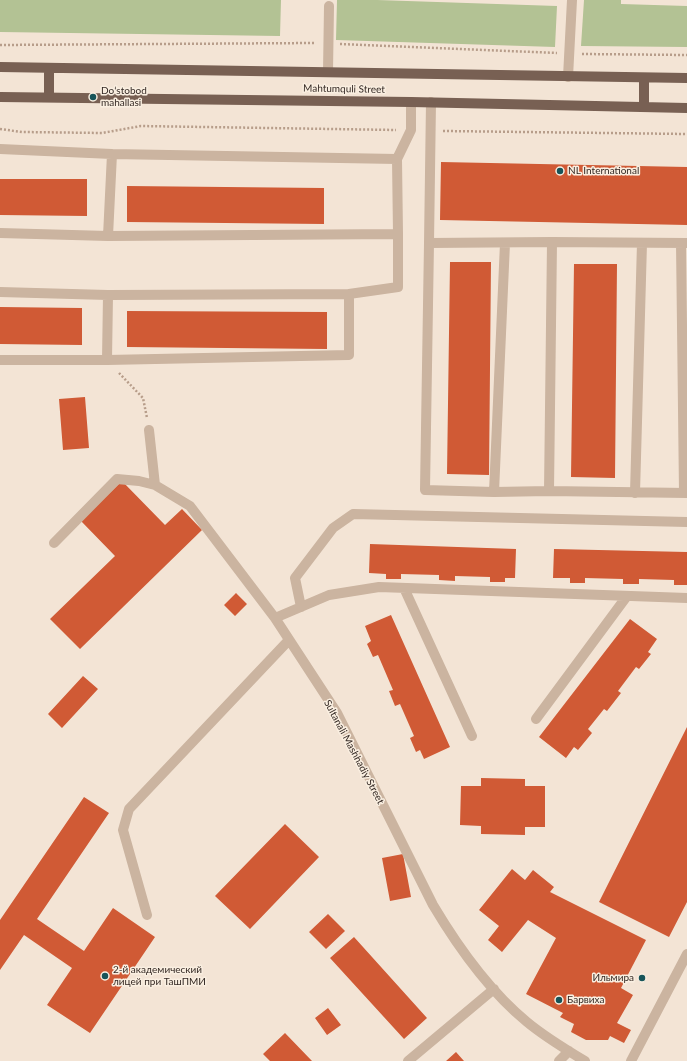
<!DOCTYPE html>
<html>
<head>
<meta charset="utf-8">
<style>
	body { margin:0 }
	canvas { display:block; background:#f3e4d5 }
</style>
</head>
<body>
<canvas width="687" height="1061"></canvas>
<script>
const c = document.querySelector('canvas').getContext('2d');
c.lineJoin = 'round';
function fill(path, color) {
  c.fillStyle = color;
  c.fill(path, 'evenodd');
}
function stroke(path, color, width, dash) {
  c.strokeStyle = color;
  c.lineWidth = width;
  c.lineCap = dash ? 'butt' : 'round';
  c.setLineDash(dash || []);
  c.stroke(path);
}
function label(font, color, halo, rows, align = 'center') {
  c.font = font + ' Lato,sans-serif';
  c.lineWidth = 3;
  c.setLineDash([]);
  c.textBaseline = 'middle';
  c.strokeStyle = halo;
  c.fillStyle = color;
  for (const [text, x, y, turn = 0] of rows) {
    c.save();
    c.translate(x, y);
    c.rotate((+turn || 0) * Math.PI / 180);
    c.textAlign = isNaN(turn) ? turn : align;
    if (halo) c.strokeText(text, 0, 0);
    c.fillText(text, 0, 0);
    c.restore();
  }
}
fill(new Path2D(`
	M0,0H281L280,36L0,32Z
	M337,0H377L557,6L555,47L336,40Z
	M584,0H621V4L687,6V47L581,46Z`), '#b3c294');
fill(new Path2D(`
	M441,162L687,167V225L440,220Z
	M0,179H87V216L0,215Z
	M127,186L324,188V224L127,222Z
	M450,262H491L489,475L447,474Z
	M574,264H617L615,478L571,477Z
	M0,307L82,308V345L0,344Z
	M127,311L327,312V349L127,347Z
	M85,397L89,448L63,450L59,399Z
	M122,481L165,525L182,509L202,530L80,649L50,619L115,556L81,521Z
	M370,544L516,549L515,578H505V582H490V577L455,576V581L439,580V575L401,574V579H386V574L369,573Z
	M554,549L687,552V585H674V580L639,579V584H623V579L585,578V583H570V578H553Z
	M236,593L247,604L235,616L224,605Z
	M391,615L450,747L424,759L420,750L416,752L410,738L414,736L400,704L395,706L389,691L393,690L378,655L373,657L367,644L371,641L365,626Z
	M630,619L657,639L648,652L651,654L639,669L636,667L618,691L621,693L607,711L604,709L588,729L592,733L578,750L574,747L566,758L539,737Z
	M83,676L98,689L62,728L48,714Z
	M687,727V902L669,937L599,902Z
	M481,778L525,779V786H545V827H525V835L481,834V826L460,825L461,786H481Z
	M84,797L109,813L37,919L84,951L113,908L155,937L90,1033L47,1005L72,968L24,935L0,970V920Z
	M285,824L319,857L250,929L215,896Z
	M403,854L411,897L390,901L382,858Z
	M512,869L525,880L533,870L554,887L550,892L646,940L621,988L633,995L617,1023L631,1030L624,1043L610,1036L608,1040H586L571,1032L574,1024L560,1017L563,1013L526,994L556,938L528,920L502,952L488,940L499,926L479,910Z
	M328,914L345,931L326,949L309,932Z
	M354,937L427,1018L404,1039L330,958Z
	M328,1008L341,1025L327,1035L315,1018Z
	M285,1033L312,1061H270L263,1054Z
	M456,1052L464,1061H446Z`), '#d05a35');
stroke(new Path2D(`
	M340,44L557,53
	M0,45L315,43
	M582,54L687,55
	M0,129L22,132L102,133L141,126L396,130
	M443,131L687,134
	M119,373L143,398L147,418`), '#b79d8a', 2.5, [2, 2]);
stroke(new Path2D(`
	M328,72L329,6
	M568,77L572,0
	M431,102L429,243L552,242L687,243
	M0,149L112,154L397,159
	M0,233L108,236L398,234L397,159L411,130V102
	M108,236L112,154
	M429,243L425,490L494,492L549,491L687,493
	M681,243L684,493
	M0,292L108,295L349,294
	M0,360H107L349,355V294L398,287V234
	M107,360L108,295
	M149,430L155,485
	M549,491L552,242
	M494,492L505,243
	M635,493L642,243
	M54,543L117,479L139,481L155,485L190,506L275,618L337,713L433,905C458,947 488,990 527,1022C545,1037 565,1049 585,1061
	M404,588L472,736
	M301,607L295,578L333,528L353,514L687,522
	M275,618L329,595L379,587L687,598
	M536,719L627,596
	M147,915L123,830L129,809L289,640
	M408,1061L494,989
	M559,1061L569,1051
	M631,1061L687,954`), '#cbb4a0', 10);
stroke(new Path2D(`
	M0,67L687,78
	M0,97L411,102L687,108
	M49,97V68
	M644,107V78`), '#786053', 10);
for (const [x, y, r, color] of [
	[93,97,4,"#175459"],
	[560,171,4,"#175459"],
	[105,976,4,"#175459"],
	[642,978,4,"#175459"],
	[559,1000,4,"#175459"]
]) {
  const dot = new Path2D();
  dot.arc(x, y, r, 0, 2 * Math.PI);
  c.fillStyle = color;
  c.fill(dot);
  stroke(dot, '#faefe1', 1.5);
}
label('10px', '#342924', '#faefe1', [
	["Mahtumquli Street",344,89,1],
	["Sultanali Mashhadiy Street",354,752,62]
]);
label('10px', '#342924', '#faefe1', [
	["Doʻstobod",101,91],
	["mahallasi",101,103],
	["NL International",568,171],
	["2-й академический",113,970],
	["лицей при ТашПМИ",113,982],
	["Ильмира",634,978,"right"],
	["Барвиха",567,1000]
], 'left');
</script>
</body>
</html>
